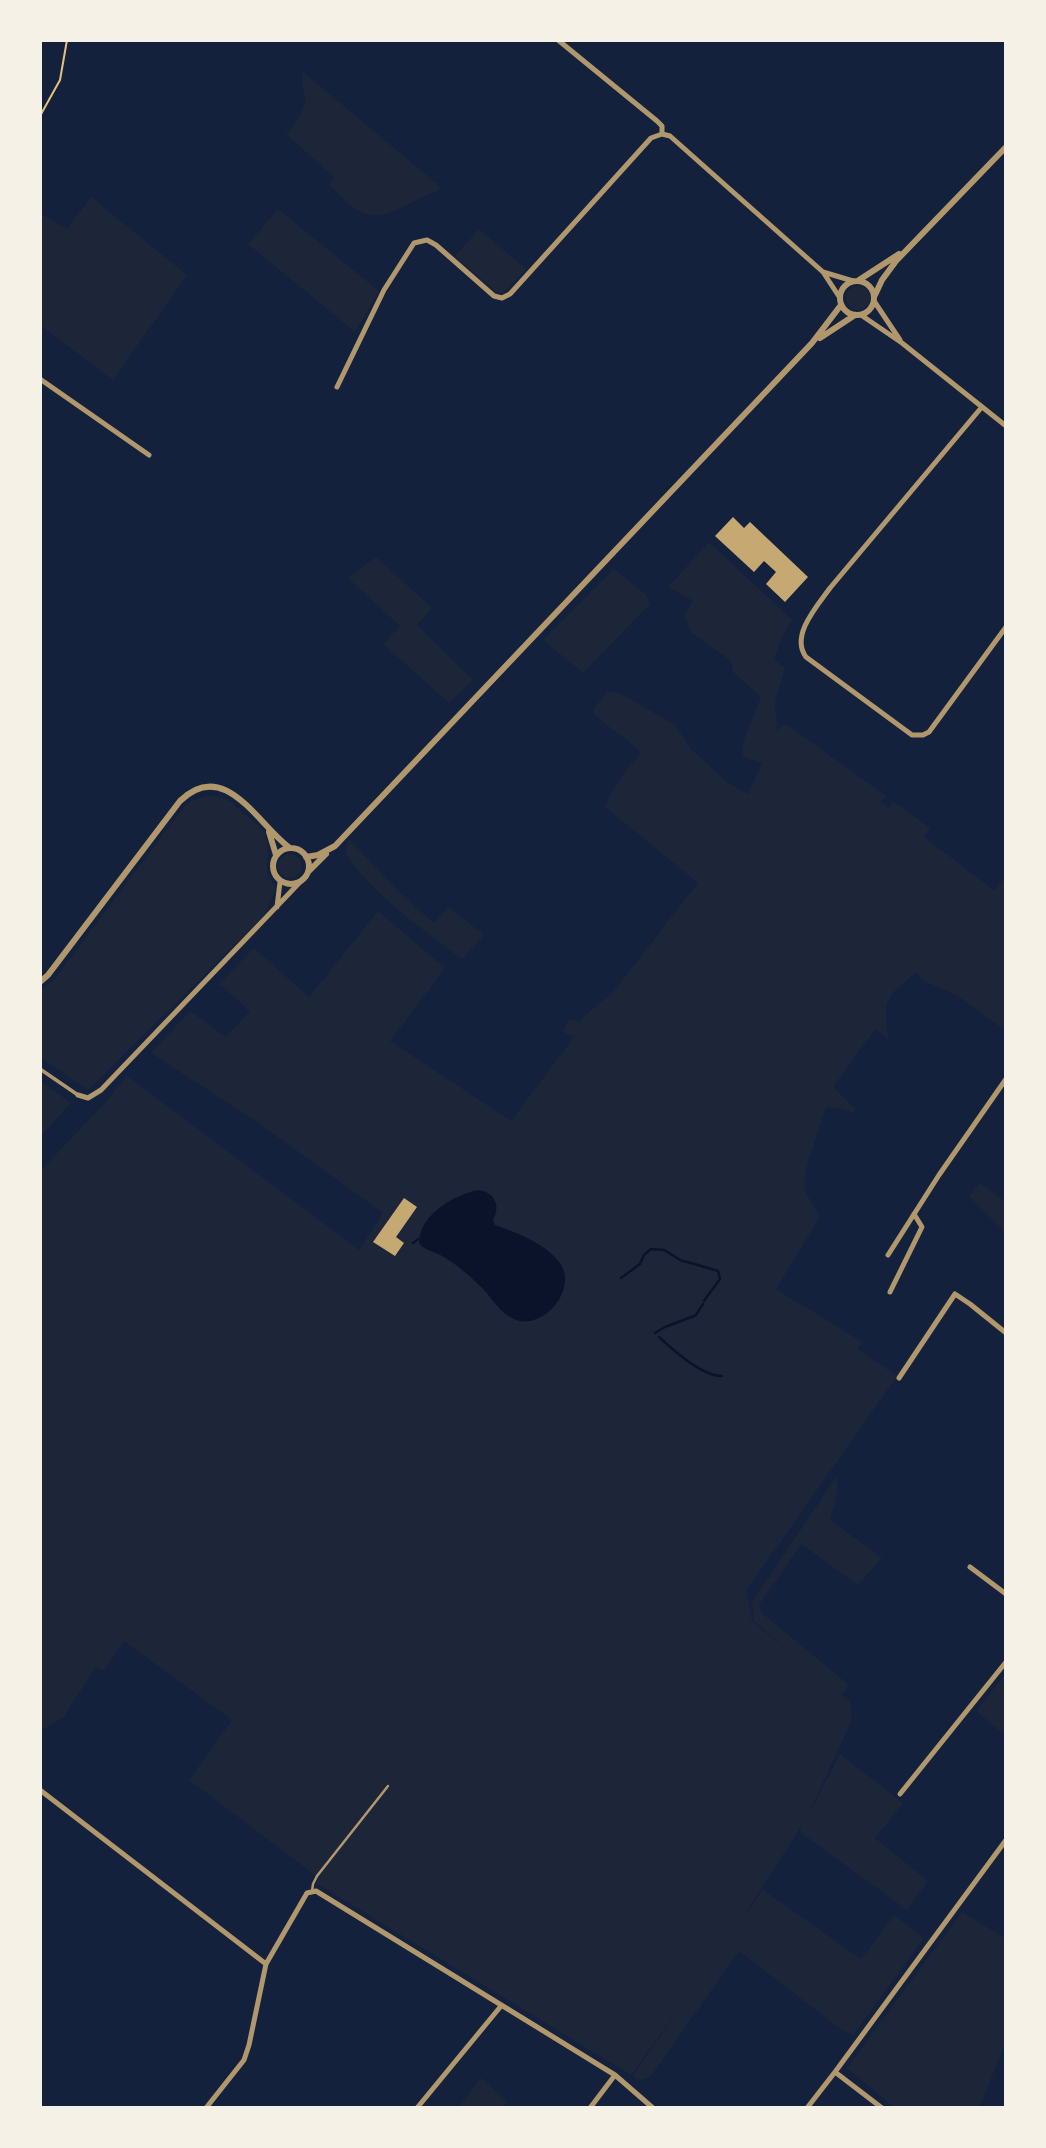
<!DOCTYPE html>
<html>
<head>
<meta charset="utf-8">
<style>
	body { margin:0 }
	#map { position:relative; width:1046px; height:2148px; overflow:hidden; background:#14213d; font-family:"Roboto Condensed",sans-serif }
	canvas { display:block }
	.frame { position:absolute; inset:0; border:42px solid #f6f1e7; pointer-events:none }
</style>
</head>
<body>
<div id="map">
<canvas width="1046" height="2148"></canvas>
<div class="frame"></div>
</div>
<script>
const c = document.querySelector('canvas').getContext('2d');
c.lineJoin = 'round';
function fill(path, color) {
  c.fillStyle = color;
  c.fill(path, 'evenodd');
}
function stroke(path, color, width, dash) {
  c.strokeStyle = color;
  c.lineWidth = width;
  c.lineCap = dash ? 'butt' : 'round';
  c.setLineDash(dash || []);
  c.stroke(path);
}
fill(new Path2D(`
	M303,72L441,187L436,192L429,194C380,218 370,230 329,184L335,178L286,134C293,126 305,112 305,100C304,88 301,85 303,72Z
	M91,197L187,275L113,380L40,325V213L67,229Z
	M278,209L379,291L355,332L248,244Z
	M479,229L526,269L503,293H497L455,256Z
	M846 298a12 12 0 1 1 24 0a12 12 0 1 1-24 0Z
	M709,542L792,620L782,637L774,660L785,668L775,703L777,730L786,724L886,796L881,802L888,808L894,802L930,828L924,837L994,890L1006,876V1031L958,996L922,980L917,972C884,998 883,999 889,1040L875,1029L833,1087L856,1110L852,1113L843,1109L826,1107L806,1169L805,1191L820,1217L776,1289L862,1342L858,1349L897,1376L746,1591L752,1621L791,1653L754,1621L752,1602L837,1476V1493L830,1520L882,1558L858,1585L801,1544L759,1605L762,1613L849,1685L844,1693H840L850,1702L852,1720L807,1817L840,1754L903,1803L875,1838L928,1881L907,1910L800,1832L802,1825L745,1914L763,1890L861,1959L894,1915L924,1938L853,2035L842,2030L739,1951L650,2077L638,2081L633,2075L691,1992L631,2075L316,1883L319,1878L189,1780L232,1720L124,1641L103,1671L96,1667L63,1718L40,1731V1171L103,1105L127,1076L359,1250L383,1213L260,1124L151,1053L190,1011L226,1037L250,1011L219,984L254,948L309,997L378,911L445,968L390,1041L511,1121L574,1037L563,1032L569,1019L581,1022L582,1018L613,992L698,883L604,806L624,773L641,753C626,736 606,728 592,711L607,692L620,693L675,725L692,750L727,782L748,794L762,763L743,756V743L761,697L733,672L731,661L691,632L684,615L693,601L668,587Z
	M376,557L432,608L417,625L473,680L449,703L383,644L400,626L348,578Z
	M614,569L646,595L650,604L583,673L543,640Z
	M206,796H217L230,801L263,830L268,846L267,874L276,887L265,915L88,1090L40,1057V990L54,980L184,807L191,801Z
	M349,839L400,893L434,923L449,907L484,935L462,959C421,928 374,896 345,853Z
	M278 866a12 12 0 1 1 24 0a12 12 0 1 1-24 0Z
	M40,1081L71,1103L40,1137Z
	M980,1183L1006,1202V1233L969,1196Z
	M1006,1673V1736L976,1711Z
	M962,1912L1006,1939V2042L979,2108H895L847,2068Z
	M481,2078L507,2101L502,2108H458Z`), '#1d2539');
fill(new Path2D(`
	M478,1190C495,1192 501,1206 493,1220L495,1225C517,1233 545,1243 560,1263C577,1287 548,1326 520,1321C501,1317 493,1298 480,1286C469,1275 456,1264 442,1256C434,1251 425,1251 419,1243C419,1215 454,1195 478,1190Z`), '#0b132b');
stroke(new Path2D(`
	M413,1243L418,1239
	M684,1261L718,1271L720,1279L712,1290
	M621,1278L640,1264L644,1255L651,1249L664,1250L682,1261
	M704,1301L711,1291
	M696,1315L703,1304
	M655,1333L665,1327L694,1316
	M659,1337C673,1350 703,1377 722,1376`), '#0b132b', 2.5);
fill(new Path2D(`
	M733,517L744,528L750,522L808,577L785,602L766,584L776,572L764,561L754,572L715,536Z
	M404,1198L417,1207L396,1237L404,1243L395,1256L373,1242Z`), '#c6a872');
stroke(new Path2D(`
	M40,116L60,80L67,40`), '#e5c07b', 2);
stroke(new Path2D(`
	M312,1891L313,1884L317,1876L388,1786`), '#b1986c', 2.5);
stroke(new Path2D(`
	M40,1069L78,1095`), '#b1986c', 3.5);
stroke(new Path2D(`
	M558,40L657,121L662,126V134
	M823,272L853,281
	M874,301L900,340
	M861,315L902,343L1006,426
	M40,379L149,455
	M337,387L384,290L414,243L427,240L436,245L494,296L502,298L510,294L651,138L662,134L670,136L823,272L840,298
	M981,408L830,588C817,606 790,636 806,657L912,735H923L929,732L1006,627
	M277,907L280,882
	M78,1095L88,1098L101,1090L303,879
	M888,1255L939,1175L1006,1079
	M890,1292L922,1227L914,1214
	M899,1378L955,1294L970,1304L1006,1333
	M970,1567L1006,1594
	M40,1790L266,1964
	M900,1794L1006,1662
	M835,2072L882,2108
	M206,2108L244,2060L249,2045L266,1964L307,1893L316,1891L615,2075L653,2108
	M417,2108L501,2006
	M590,2108L615,2075
	M807,2108L835,2072L1006,1840`), '#b1986c', 5);
stroke(new Path2D(`
	M859,280L899,254
	M840 298a17 17 0 1 1 34 0a17 17 0 1 1-34 0Z
	M875,295L882,280L896,261L1006,147
	M820,338L855,315
	M269,832L276,855
	M273 866a18 18 0 1 1 36 0a18 18 0 1 1-36 0Z
	M306,857L318,855L335,846L812,343L841,305
	M309,871L326,854
	M40,982L48,975L180,801C225,757 258,825 290,848`), '#b1986c', 6);
</script>
</body>
</html>
